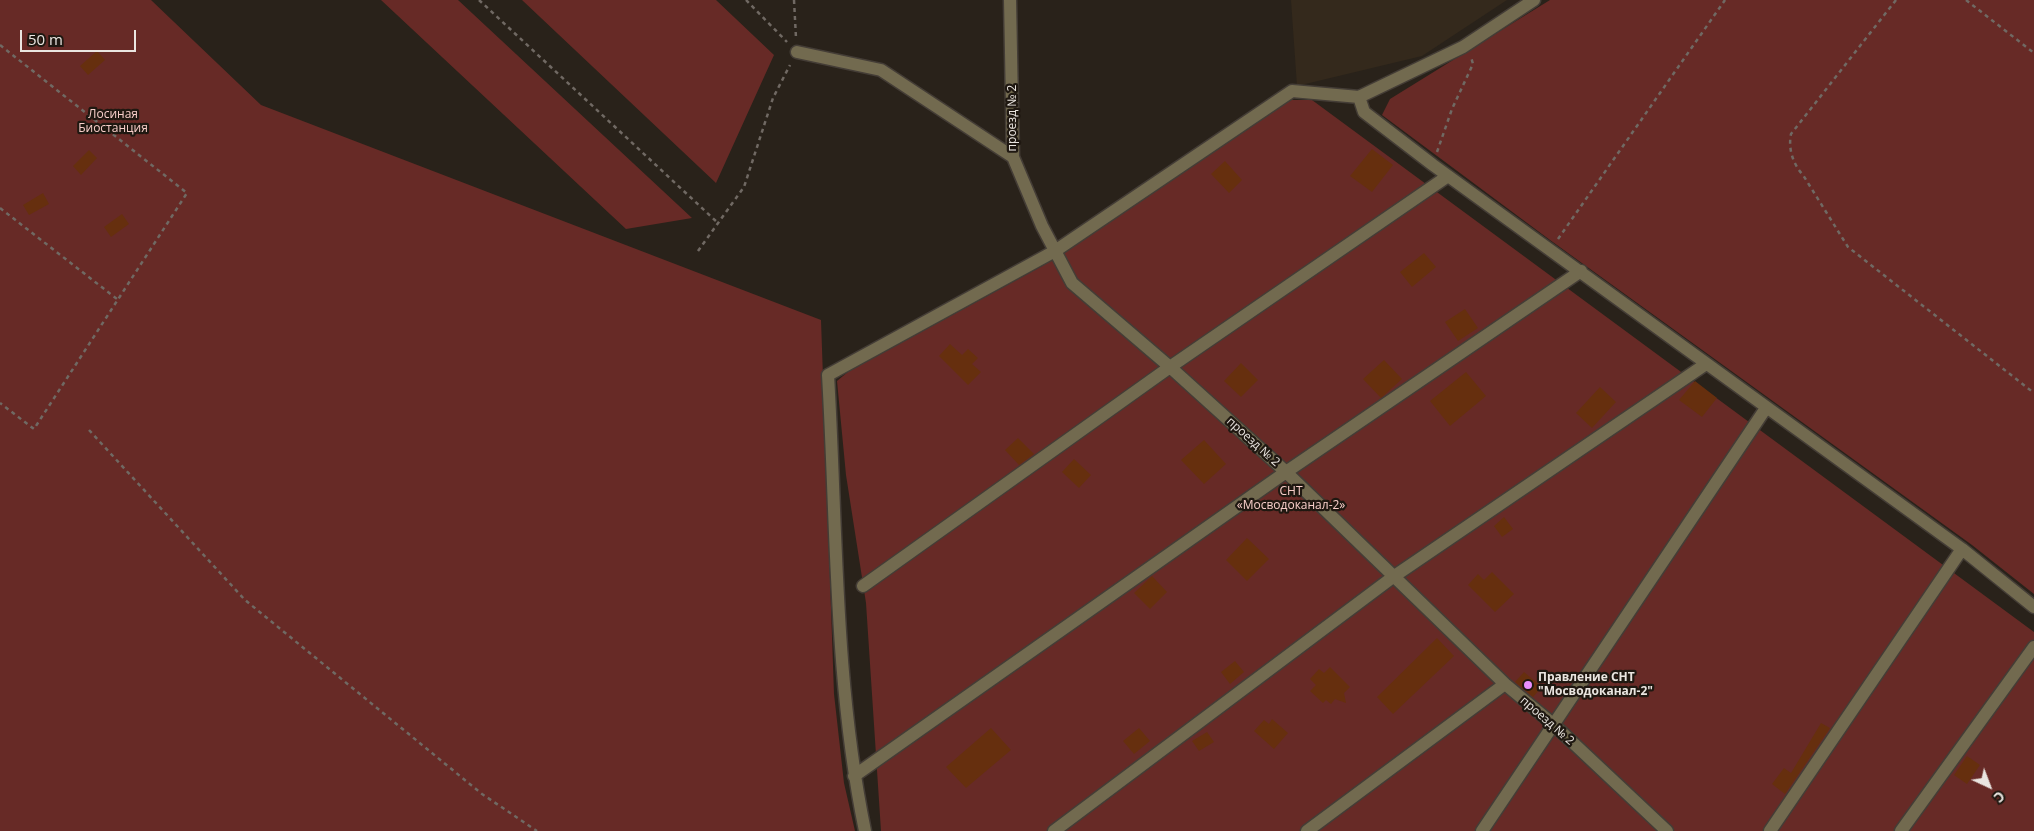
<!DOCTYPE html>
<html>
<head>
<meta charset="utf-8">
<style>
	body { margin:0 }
	#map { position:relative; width:2034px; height:831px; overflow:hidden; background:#29221a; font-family:"Open Sans",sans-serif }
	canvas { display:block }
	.north { position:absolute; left:1964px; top:761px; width:50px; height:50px; -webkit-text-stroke:4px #1f1811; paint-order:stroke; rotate:137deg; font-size:14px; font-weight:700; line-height:20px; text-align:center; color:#eae5e0 }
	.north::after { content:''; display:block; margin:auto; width:18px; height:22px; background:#eae5e0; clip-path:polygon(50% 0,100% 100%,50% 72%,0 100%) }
	.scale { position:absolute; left:20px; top:30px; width:116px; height:22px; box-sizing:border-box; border:2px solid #eae5e0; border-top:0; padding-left:6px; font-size:15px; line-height:18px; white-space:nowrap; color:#eae5e0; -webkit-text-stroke:4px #1f1811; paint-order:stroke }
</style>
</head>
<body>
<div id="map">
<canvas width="2034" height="831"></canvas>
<div class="north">С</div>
<div class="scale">50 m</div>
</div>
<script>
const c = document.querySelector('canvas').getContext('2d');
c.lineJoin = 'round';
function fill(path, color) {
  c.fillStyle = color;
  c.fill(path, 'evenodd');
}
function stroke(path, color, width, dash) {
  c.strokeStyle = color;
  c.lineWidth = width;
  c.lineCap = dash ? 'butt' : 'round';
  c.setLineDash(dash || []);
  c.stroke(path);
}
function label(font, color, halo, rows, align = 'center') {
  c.font = font + ' "Open Sans",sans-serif';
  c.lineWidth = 4.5;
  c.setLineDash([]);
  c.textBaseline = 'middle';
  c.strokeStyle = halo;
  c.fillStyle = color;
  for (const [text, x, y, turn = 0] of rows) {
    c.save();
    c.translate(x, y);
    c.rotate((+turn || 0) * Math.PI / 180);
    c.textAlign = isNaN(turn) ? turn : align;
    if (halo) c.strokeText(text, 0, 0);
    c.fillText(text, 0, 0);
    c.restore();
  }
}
fill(new Path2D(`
	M1291,0H1507L1422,56L1297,86Z`), '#34291c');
fill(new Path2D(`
	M0,0H151L261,105L821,320L834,694L844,783L855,831H0Z
	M381,0H458L692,218L626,229Z
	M522,0H716L774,55L716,183Z
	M1550,0H2034V594L1972,545L1550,240L1382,115L1390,99Z
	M1289,100H1312L2034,632V831H881L866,603L846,475L837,381L849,371L1042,266Z`), '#672a26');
fill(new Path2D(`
	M97,51L105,60L88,75L80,66Z
	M1372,149L1393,165L1372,192L1350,176Z
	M89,150L97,158L81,175L73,166Z
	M1225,161L1242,180L1229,193L1211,174Z
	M43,193L49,204L29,215L23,205Z
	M122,214L129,224L111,237L104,227Z
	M1424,253L1436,267L1412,287L1400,272Z
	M1465,309L1478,328L1458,341L1445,322Z
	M950,344L962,355L968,349L978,358L972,364L981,372L968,385L939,356Z
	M1384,360L1402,379L1381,398L1363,379Z
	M1241,363L1258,380L1241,397L1224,381Z
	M1466,372L1486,396L1450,426L1430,401Z
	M1695,381L1717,398L1702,417L1679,400Z
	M1600,387L1616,402L1592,428L1576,413Z
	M1018,438L1034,454L1019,465L1005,450Z
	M1204,440L1226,464L1204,484L1181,460Z
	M1074,459L1091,475L1079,488L1062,472Z
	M1504,517L1513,529L1502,537L1494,526Z
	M1247,538L1269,559L1247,581L1226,560Z
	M1492,572L1514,594L1495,612L1468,585L1478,574L1484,580Z
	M1152,576L1167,592L1150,609L1134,593Z
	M1437,638L1454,656L1393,714L1377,697Z
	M1235,661L1244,672L1230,684L1221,672Z
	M1330,667L1350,687L1344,693L1346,703L1335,699L1331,704L1326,700L1323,703L1310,691L1316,685L1310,679L1319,669L1324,673Z
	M1524,672L1542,687L1533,697L1515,682Z
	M1272,719L1288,733L1274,749L1254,731L1264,720L1269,724Z
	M1821,723L1830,728L1785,794L1772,784L1784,768L1791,773Z
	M991,728L1011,750L966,788L946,767Z
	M1139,728L1150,741L1134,754L1123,741Z
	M1207,732L1214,742L1199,751L1192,741Z
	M1967,756L1980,765L1967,784L1954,775Z`), '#662f0e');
const minor = new Path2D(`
	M1010,0L1013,157L1042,226L1072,283L1170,367L1286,472L1505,684L1553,724L1667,831
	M797,52L881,70L1013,157
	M1359,97L1364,112L1433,165L1962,549L2034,607
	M863,586L1170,367L1448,176
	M854,776L1286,472L1581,271
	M865,831C834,681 837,527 828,375L1055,251L1292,91L1359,97L1463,47L1534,0
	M1054,831L1393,577L1706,364
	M1307,831L1505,684
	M1482,831L1766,408
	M1770,831L1962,549
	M1901,831L2034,647`);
stroke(minor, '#443d36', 15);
stroke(new Path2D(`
	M479,0L718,223
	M746,0L787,42
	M794,0L796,38
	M1896,0L1791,134C1788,149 1793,164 1803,175L1848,247L2034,393
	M1966,0L2034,53
	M0,45L187,193L34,429L0,403
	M1437,152L1452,109L1473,64L1471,57
	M0,208L117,299
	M1558,239L1725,0
	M698,251L744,187L773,98L790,65
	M89,430L245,600L482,794L537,831`), '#706963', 2.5, [4, 4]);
stroke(minor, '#726a4f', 12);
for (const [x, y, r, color] of [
	[1528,685,5,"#e98efe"]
]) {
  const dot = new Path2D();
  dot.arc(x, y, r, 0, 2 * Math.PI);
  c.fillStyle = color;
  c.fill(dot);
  stroke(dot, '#1f1811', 2);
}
label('12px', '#f8cec9', '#1f1811', [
	["Лосиная",113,115],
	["Биостанция",113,129],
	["СНТ",1291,492],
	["«Мосводоканал-2»",1291,506]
]);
label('12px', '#eae5e0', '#1f1811', [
	["проезд № 2",1013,118,-90],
	["проезд № 2",1253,442,42],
	["проезд № 2",1547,721,41]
]);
label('bold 12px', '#eae5e0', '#1f1811', [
	["Правление СНТ",1538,678],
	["\"Мосводоканал-2\"",1538,692]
], 'left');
</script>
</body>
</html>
